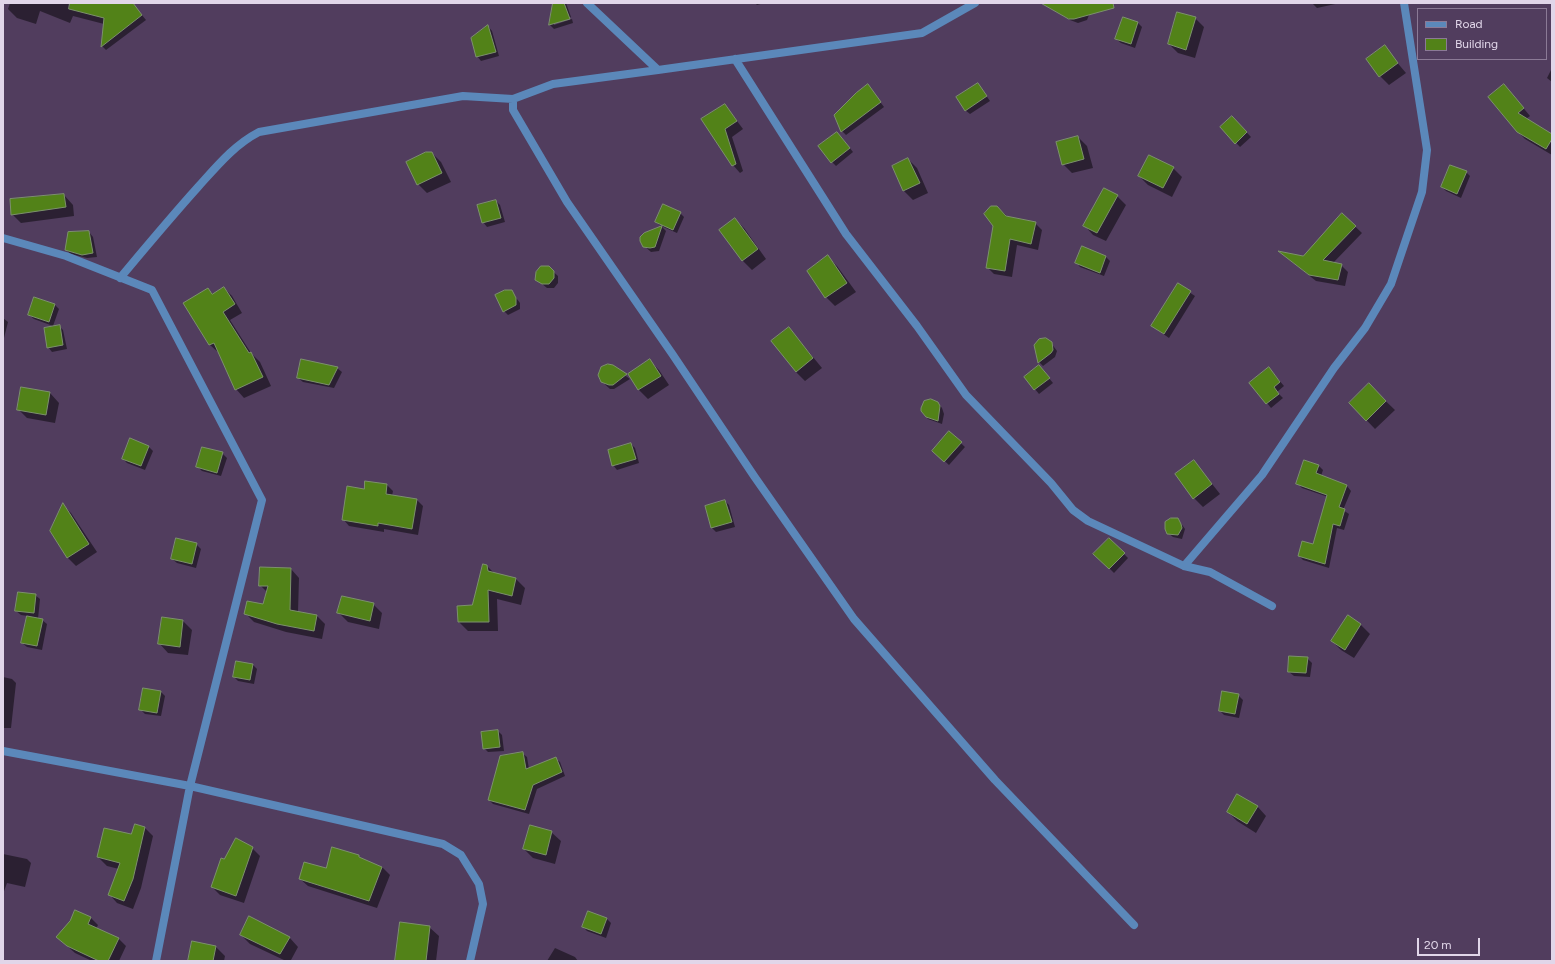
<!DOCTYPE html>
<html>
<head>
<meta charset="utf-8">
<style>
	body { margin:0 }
	#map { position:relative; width:1555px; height:964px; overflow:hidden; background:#513d5e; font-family:Figtree,sans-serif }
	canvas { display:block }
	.frame { position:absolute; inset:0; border:4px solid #e1d6e9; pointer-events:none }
	.legend { position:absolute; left:1417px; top:8px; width:130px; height:52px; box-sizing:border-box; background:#513d5e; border:1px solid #8b7a96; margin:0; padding:5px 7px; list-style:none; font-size:12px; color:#e1d6e9 }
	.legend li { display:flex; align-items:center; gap:8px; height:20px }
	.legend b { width:20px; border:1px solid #8b7a96 }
	.scale { position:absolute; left:1417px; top:938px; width:63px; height:18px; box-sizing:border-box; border:2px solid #e1d6e9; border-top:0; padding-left:5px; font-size:12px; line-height:14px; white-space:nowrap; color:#e1d6e9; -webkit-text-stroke:3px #513d5e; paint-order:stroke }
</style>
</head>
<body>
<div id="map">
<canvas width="1555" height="964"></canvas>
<div class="frame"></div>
<ul class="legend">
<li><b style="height:5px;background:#5b88ba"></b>Road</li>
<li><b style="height:11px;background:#528218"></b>Building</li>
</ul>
<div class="scale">20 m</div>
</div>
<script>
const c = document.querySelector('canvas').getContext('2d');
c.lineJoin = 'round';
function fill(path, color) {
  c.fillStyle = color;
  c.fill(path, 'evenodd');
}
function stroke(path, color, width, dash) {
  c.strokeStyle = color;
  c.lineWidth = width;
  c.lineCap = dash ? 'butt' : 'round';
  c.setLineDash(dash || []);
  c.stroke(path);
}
fill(new Path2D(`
	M10,3H132L146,20L106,50L102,46L104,24L73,16L70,23L40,11L36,24L17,18L8,9Z
	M554,3H566L571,17L554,23V25L572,19L573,23L554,29L550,25Z
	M755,3H764L757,5Z
	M1061,3H1079L1091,10L1087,20L1078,23L1070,20L1065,16Z
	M1312,3H1340L1317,8Z
	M1124,18L1138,23L1142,27L1135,48L1121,43L1116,39Z
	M1195,18L1204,27L1195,58L1178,53L1169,44Z
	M488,26L492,31L499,56L481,61L477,56Z
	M1384,47L1406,73L1389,85L1380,76Z
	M1552,68V82L1547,78Z
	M978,84L990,101L970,114L965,110Z
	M868,86L884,107L846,135L842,131Z
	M1511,93L1530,116L1526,119L1552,135V155L1525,139L1517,131Z
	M725,105L743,129L732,137L743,171L740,173L733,165L703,120Z
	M1237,122L1251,137L1240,147L1221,127Z
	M841,137L853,152L836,166L832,162Z
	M1078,137L1087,146L1093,168L1072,173L1063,164Z
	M432,153L441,162L451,182L427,193L418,184Z
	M908,159L917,168L928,193L913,200L904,191L893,166Z
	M1173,168L1182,177L1172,197L1148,185L1139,176Z
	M1466,172L1470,176L1461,198L1446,191L1442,187Z
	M64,195L73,205L74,216L21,223L12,214Z
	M1117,196L1126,205L1106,241L1093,235L1084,225Z
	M496,201L500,205L505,222L487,227L483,222Z
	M991,207L999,208L1008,217L1035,223L1042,230L1038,250L1017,245L1012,277L994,274L987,267L994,226Z
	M680,213L684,217L677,233L661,226L656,222Z
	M1342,214L1362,233L1333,263L1341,265L1348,272L1345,286L1316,281L1281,253L1304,257Z
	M735,219L744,228L766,259L752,270L743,261L720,230Z
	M662,227L666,231L659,251L651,252L642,244L644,234Z
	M89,232L93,237L97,257L87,258L71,254L66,250Z
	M1082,248L1106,257L1110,261L1104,276L1080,267L1076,262Z
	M828,257L837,266L856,292L835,306L826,297Z
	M548,267L558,276V283L554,288H547L536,279Z
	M1178,285L1195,296L1169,338L1152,326Z
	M224,288L232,296L242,313L230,320L251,353L260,362L271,386L244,398L236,389L219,353L210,345L184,304L208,289L213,294Z
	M511,291L520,303V309L508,315L504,311Z
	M55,305L59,309L53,326L34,319L29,315Z
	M3,318L8,322L3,342Z
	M59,326L63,330L67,349L52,352L48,347Z
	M789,328L822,368L805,381L796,372Z
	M1051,343L1057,351L1055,357L1043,366L1039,362L1035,348Z
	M650,361L659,370L669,385L648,399L639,390L629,374Z
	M612,366L630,379L614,389H610L599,379V371L601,368Z
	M1039,366L1053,383L1039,394L1025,377Z
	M337,368L342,372L334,388L303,382L298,378Z
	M1273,373L1284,386L1277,392L1283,398L1271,408L1267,403Z
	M1369,385L1395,410L1375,429L1350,403Z
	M50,393L59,403L55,423L27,418L18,409Z
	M938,403L942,408L944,414L942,424L928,419L924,414L922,408Z
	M950,433L965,447L949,465L934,451Z
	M631,444L635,448L639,463L617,470L613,465Z
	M149,447L153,451L145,470L127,463L123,459Z
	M222,453L227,458L221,476L202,471L197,466Z
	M1194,461L1220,494L1203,507L1194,498Z
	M1319,466L1323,470L1321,476L1347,486L1351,491L1343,510L1349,514L1344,530L1337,528L1329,568L1303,560L1299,556L1314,545L1328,497L1302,488L1297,483Z
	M387,485L393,491L392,496L417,500L423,506L418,535L384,529V532L349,526L343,519Z
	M725,501L729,505L735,527L716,532L712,528Z
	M63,505L71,513L97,552L76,566L68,558L51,531Z
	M1178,519L1185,529L1182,539L1173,537L1168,533Z
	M1109,539L1128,558L1114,573L1095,554Z
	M196,544L201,549L196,568L177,563L172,559Z
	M487,566L495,574L516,579L525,588L521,605L497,599L498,631H468L459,622L458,607L473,606Z
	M261,568L291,569L299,578L298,612L317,616L325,624L322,639L286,632L254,622L246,614L263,605L267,592L260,585Z
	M35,595L40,599L38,619L42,620L47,624L42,650L27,647L22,643L28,616L21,615L16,611Z
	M373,604L382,613L379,629L348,622L338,612Z
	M1348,616L1361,625L1370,634L1354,658L1341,650L1332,641Z
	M183,621L192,630L188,655L168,653L159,643Z
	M1307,658L1312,663L1310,677L1294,676L1289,672Z
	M253,665L257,669L254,684L238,681L234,677Z
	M3,677L12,679L16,683L11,728H3Z
	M161,692L165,696L161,716L145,714L140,709Z
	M1238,695L1243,700L1239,718L1224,715L1220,711Z
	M498,731L502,735L504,751L488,752L484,748Z
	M522,753L527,757L529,769L555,758L560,762L565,776L537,789L529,814L493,804L489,800Z
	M1257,806L1266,816L1256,833L1237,821L1228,812Z
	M145,828L153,836L141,888L133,909L117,903L109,894L119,869L107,866L98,857Z
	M551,832L561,841L555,864L533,858L524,849Z
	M252,848L260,856L244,903L220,895L212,887L225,860Z
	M3,854L27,859L31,863L25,887L7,883L3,894Z
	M359,856L362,860L382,867L390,875L377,908L308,886L300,879Z
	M76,911L91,918L98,925L96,929L119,939L126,946L119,961H92L75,953L57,937L71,922Z
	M589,912L607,919L611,923L606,938L587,931L583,927Z
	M429,927L439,936L436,961H406Z
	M241,935L289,937L298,947L291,960L300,961H286L250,944Z
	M193,942L216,947L225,956L224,961H189Z
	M555,948L575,957L578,961H547Z`), '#0007');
const building = new Path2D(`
	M70,3H133L142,15L101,47L104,18L69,9Z
	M553,3H564L570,19L549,25Z
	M1041,3H1113L1114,8L1074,19H1069Z
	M1177,12L1196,17L1186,50L1168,44Z
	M1123,17L1138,22L1131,44L1115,39Z
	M488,25L496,52L476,57L471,38Z
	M1385,45L1398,63L1379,77L1366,59Z
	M978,83L987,96L965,111L956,97Z
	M868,84L881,102L841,132L834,115L856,93Z
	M1504,84L1524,108L1518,113L1552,134V139L1546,149L1517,132L1488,97Z
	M725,104L737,121L725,129L736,164L732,166L701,119Z
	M1232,116L1247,132L1235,144L1220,127Z
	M837,132L850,148L831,163L818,146Z
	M1078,136L1084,159L1062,165L1056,142Z
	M426,152H432L442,173L417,185L406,162Z
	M1149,155L1174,167L1163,188L1138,176Z
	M908,158L920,183L903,191L892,166Z
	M1450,165L1467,171L1457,194L1441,187Z
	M1104,188L1118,195L1097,233L1083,226Z
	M64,194L66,207L11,215L10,199Z
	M496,200L501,218L482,223L477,205Z
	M663,204L681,212L673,230L655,222Z
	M991,206H997L1006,216L1036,222L1031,244L1010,239L1005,271L986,268L993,226L984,214Z
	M1342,213L1356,226L1323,260L1342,264L1338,280L1309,275L1278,251L1303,256Z
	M735,218L758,249L742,261L719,230Z
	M662,226L655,247L650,248L643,247L640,241V237L644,233Z
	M89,231L93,253L82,255L65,250L68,232Z
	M1082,246L1106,256L1100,273L1075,263Z
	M828,255L847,283L825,298L807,271Z
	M541,266H549L554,271V278L549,284H542L535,280L536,272Z
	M1178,283L1191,291L1164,334L1151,326Z
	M224,287L235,304L223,312L249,353L251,352L263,377L235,390L214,343L209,345L183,303L208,288L212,294Z
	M505,290H512L516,298V305L503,312L495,295Z
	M34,297L55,304L49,322L28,315Z
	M60,325L63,345L47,348L44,328Z
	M789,327L813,358L796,372L771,341Z
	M1046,338L1052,342L1053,350L1051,353L1038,363L1034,345L1039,339Z
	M301,359L338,367L329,385L297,378Z
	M650,359L661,376L638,390L628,374Z
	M608,364L613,365L627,374L613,385H609L601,382L598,375L601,367Z
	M1039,365L1050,378L1034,390L1024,377Z
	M1269,367L1280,382L1274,387L1279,394L1266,404L1249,383Z
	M1369,383L1386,401L1366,421L1349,403Z
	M21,387L50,392L46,415L17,410Z
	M931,399L938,402L940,406L938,421L926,417L921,411V408L924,401Z
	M949,431L962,442L944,462L932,451Z
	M130,438L149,446L141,466L122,459Z
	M631,443L636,459L612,466L608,450Z
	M202,447L223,452L217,473L196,467Z
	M1194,460L1212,484L1193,499L1175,474Z
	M1304,460L1319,465L1316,473L1347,485L1339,507L1345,509L1340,526L1333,524L1325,564L1298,556L1302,541L1313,544L1327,495L1296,484Z
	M365,481L387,484L386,494L417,499L412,529L378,523V526L342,520L347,486L364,489Z
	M725,500L732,522L711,528L705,506Z
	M63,503L89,544L67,558L50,531Z
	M1171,518H1178L1181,524L1182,528L1178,535L1167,534L1165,529V522Z
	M176,538L197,543L192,564L171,559Z
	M1109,538L1125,553L1109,569L1093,554Z
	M483,564L487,565L488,571L516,578L512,596L488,590L489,622H458L457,606L472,605Z
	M260,567L291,568L290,610L317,615L314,631L277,624L244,614L247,601L263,604L268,586H259Z
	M18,592L36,594L34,613L15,611Z
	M342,596L374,603L370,621L337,613Z
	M1348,615L1361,624L1345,650L1331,641Z
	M27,616L43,619L37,646L21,643Z
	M162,617L183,620L180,647L158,644Z
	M1289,656L1308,657L1306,673L1288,672Z
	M236,661L253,664L250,680L233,677Z
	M143,688L161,691L157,713L139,710Z
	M1222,691L1239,694L1235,714L1219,711Z
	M498,730L500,747L483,749L481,732Z
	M523,752L526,769L556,757L562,772L533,785L525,810L488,800L500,756Z
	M1237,794L1258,806L1247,824L1227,812Z
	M135,824L145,827L133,879L124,901L108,895L120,863L97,857L104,828L131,834Z
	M530,825L552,831L546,855L523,849Z
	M236,838L253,847L236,896L211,887L221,858L224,859Z
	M332,847L359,855V857L382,867L369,901L299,879L304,862L326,868Z
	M75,910L91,917L88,924L119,938L108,961H99L67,946L56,937L70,921Z
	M588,911L607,918L601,934L582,927Z
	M249,916L290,937L280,954L240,935Z
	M400,922L430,926L426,961H395Z
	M192,941L216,946L213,961H188Z`);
fill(building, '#528218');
stroke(building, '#7c916c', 1);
stroke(new Path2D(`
	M587,3L658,70L922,33L975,3
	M735,59L846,234L917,326L966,395L1051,483L1073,510L1088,521L1184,566L1210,572L1272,606
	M658,70L553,84L513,99V110L567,202L673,355L754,476L854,619L995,780L1134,925
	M3,238L66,256L152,290L262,500L190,786L156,961
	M120,278C146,247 171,217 198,187C217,166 234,145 259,132L463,96L513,99
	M1184,566L1262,475L1334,368L1365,328L1391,284L1422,192L1427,150L1404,3
	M3,751L190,786L443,844L461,855L479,884L483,904L470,961`), '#5b88ba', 8);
</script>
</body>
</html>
